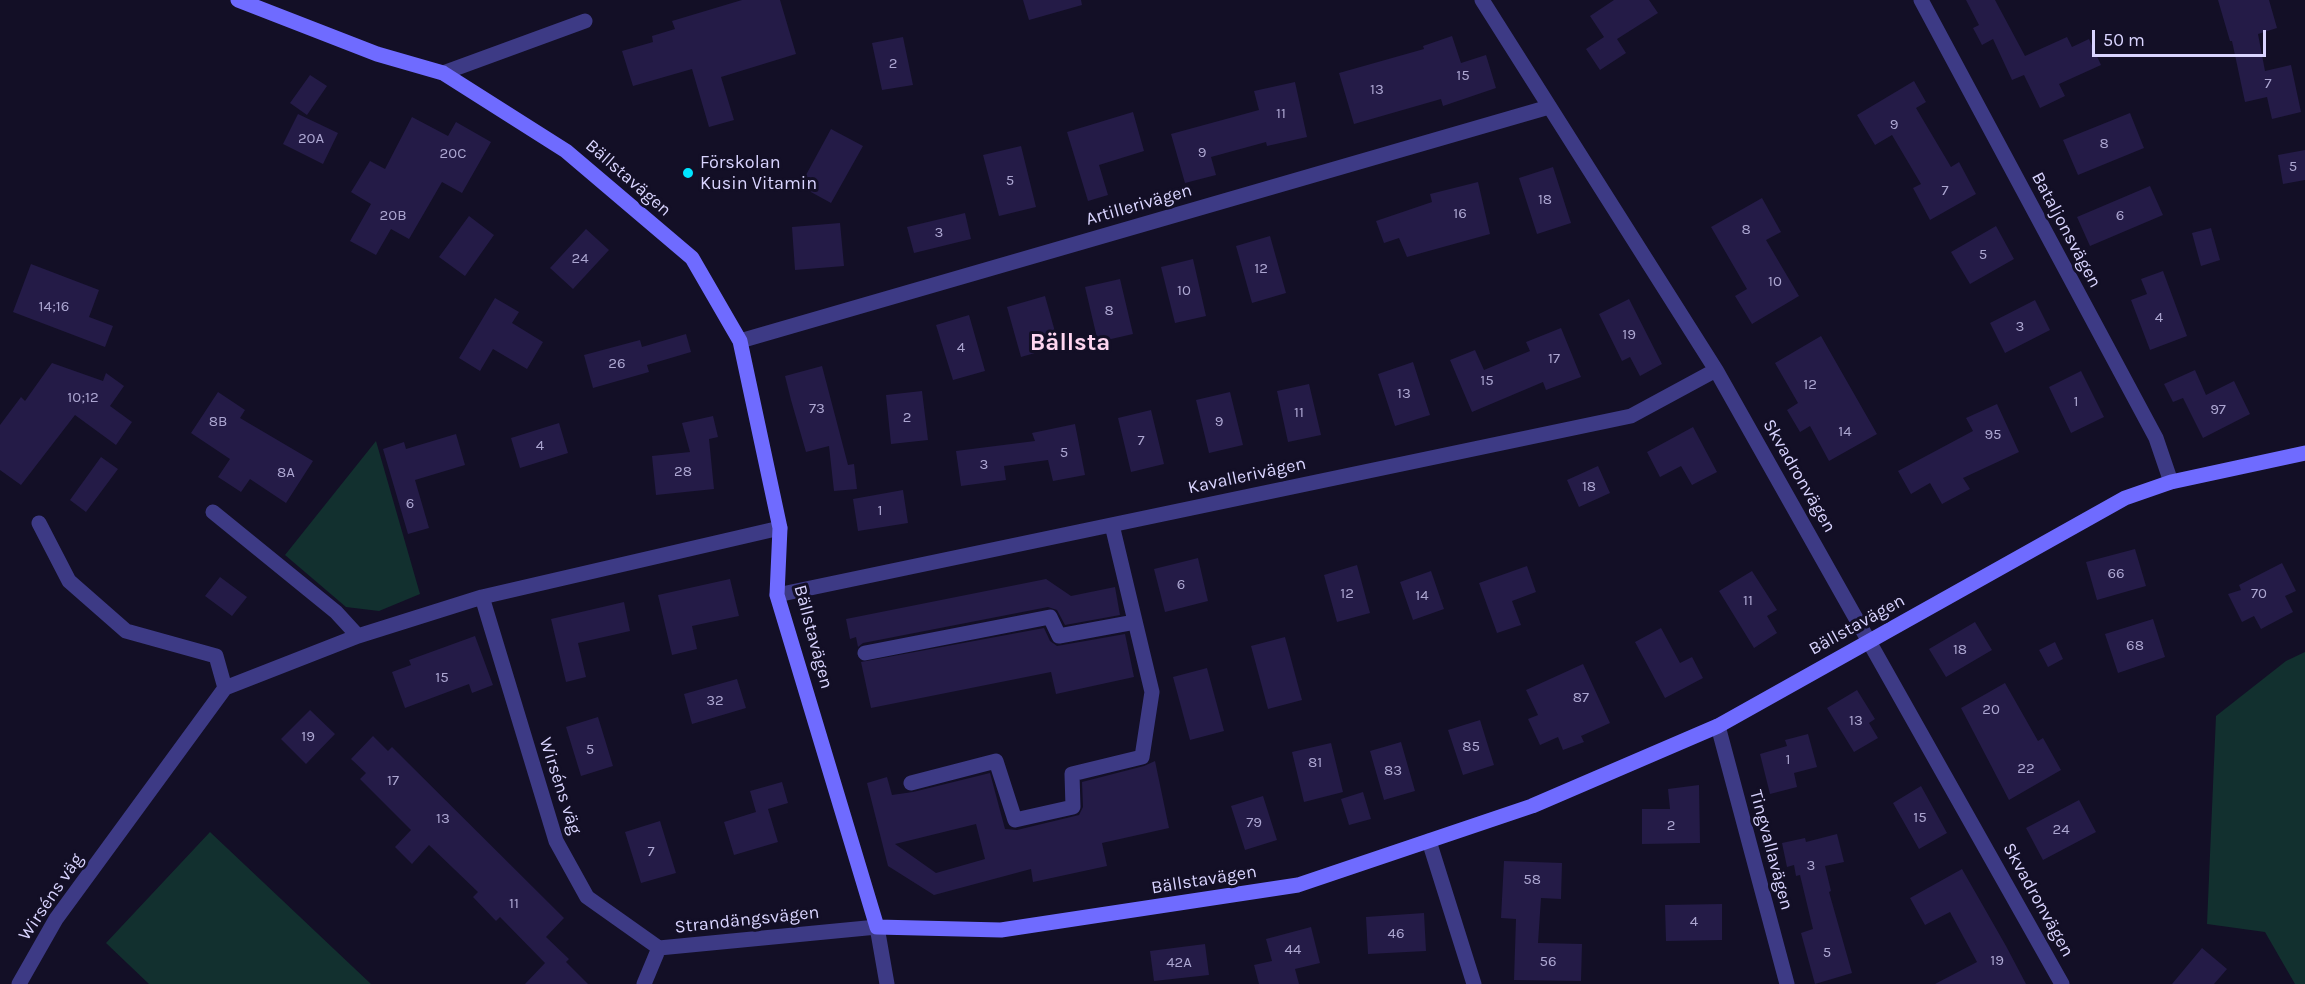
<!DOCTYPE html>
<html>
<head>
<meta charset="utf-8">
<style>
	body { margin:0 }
	#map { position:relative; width:2305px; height:984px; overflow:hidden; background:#130f26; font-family:Karla,sans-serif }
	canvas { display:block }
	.scale { position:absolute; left:2092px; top:30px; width:174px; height:27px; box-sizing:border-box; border:3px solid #d9d4ff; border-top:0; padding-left:8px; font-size:18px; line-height:21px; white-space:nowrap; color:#d9d4ff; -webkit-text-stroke:4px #130f26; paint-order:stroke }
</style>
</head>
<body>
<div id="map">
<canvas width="2305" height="984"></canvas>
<div class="scale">50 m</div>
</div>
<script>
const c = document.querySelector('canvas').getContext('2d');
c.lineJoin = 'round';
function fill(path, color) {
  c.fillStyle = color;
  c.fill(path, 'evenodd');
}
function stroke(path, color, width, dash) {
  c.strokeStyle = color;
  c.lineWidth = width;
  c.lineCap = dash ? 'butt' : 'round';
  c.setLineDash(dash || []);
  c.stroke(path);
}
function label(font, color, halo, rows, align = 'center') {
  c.font = font + ' Karla,sans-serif';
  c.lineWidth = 6;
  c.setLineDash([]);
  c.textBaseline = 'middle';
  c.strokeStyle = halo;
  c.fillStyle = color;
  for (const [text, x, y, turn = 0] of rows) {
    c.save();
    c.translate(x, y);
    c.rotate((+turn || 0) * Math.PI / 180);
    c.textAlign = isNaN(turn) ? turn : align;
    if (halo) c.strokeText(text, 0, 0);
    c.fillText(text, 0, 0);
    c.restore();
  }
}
fill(new Path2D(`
	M376,441L420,594L379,611L346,607L285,555Z
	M2305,652V984H2295L2265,932L2207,924L2216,716L2286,661Z
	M210,832L371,984H149L106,943Z`), '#12302f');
fill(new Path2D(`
	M742,0H780L796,54L721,77L734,120L709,127L692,69L633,86L622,51L653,42L652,36L675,29L672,21Z
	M1023,0H1081L1082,5L1029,20Z
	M1614,0H1649L1658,13L1617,39L1626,53L1600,70L1586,49L1604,37L1590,16Z
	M1966,0H1995L2025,56L2067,37L2072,47L2089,39L2101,65L2059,84L2065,96L2040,108L2024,75L2012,80L1993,39L1982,45L1973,28L1979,25Z
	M2218,0H2269L2277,28L2258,34L2265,71L2291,65L2301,112L2272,119L2267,97L2245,102L2232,41H2230Z
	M1452,36L1461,63L1486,55L1496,88L1443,106L1441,99L1354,124L1339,73L1424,49L1423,46Z
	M903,37L913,85L882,90L872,43Z
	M310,75L327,86L307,115L290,103Z
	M1914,81L1926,102L1916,108L1951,167L1959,162L1976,194L1930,220L1913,188L1921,184L1892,135L1875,145L1857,115Z
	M1295,82L1307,137L1267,146L1266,142L1211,157L1216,175L1185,183L1171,134L1259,110L1254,91Z
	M1133,112L1144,151L1099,165L1108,195L1088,201L1067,132Z
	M2130,113L2144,148L2078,175L2063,140Z
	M298,114L338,133L323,164L283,144Z
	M412,117L448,136L456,122L491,142L462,193L442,182L409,239L391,229L376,255L350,241L371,204L351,192L370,161L385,169Z
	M831,129L863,146L831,203L800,186Z
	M1021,146L1036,207L999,216L983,155Z
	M2305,150V180L2283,184L2278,155Z
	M1553,167L1571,223L1537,234L1519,178Z
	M1478,182L1490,234L1407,257L1399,238L1384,243L1376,221L1432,202L1430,194Z
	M2150,186L2163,215L2090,246L2077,217Z
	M1762,198L1781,232L1766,240L1799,296L1752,324L1735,296L1747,289L1711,227Z
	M965,213L971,239L914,253L907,227Z
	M469,216L494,235L465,276L439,257Z
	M840,223L844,266L795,270L792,227Z
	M1996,226L2014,259L1970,284L1951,252Z
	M2211,228L2220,260L2201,266L2192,233Z
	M586,229L609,250L573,289L550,268Z
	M1270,236L1286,293L1252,303L1236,246Z
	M1193,259L1206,316L1175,323L1161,267Z
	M31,264L99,290L89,317L113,326L105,347L13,312Z
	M2163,271L2187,336L2150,350L2131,300L2147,294L2141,279Z
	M1120,279L1133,334L1098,342L1085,287Z
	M1045,296L1059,346L1021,357L1007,307Z
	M495,298L519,312L512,323L543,342L527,369L493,349L480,371L459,358Z
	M1629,299L1662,364L1640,376L1630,357L1622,361L1599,314Z
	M2035,300L2050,330L2005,353L1990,323Z
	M969,315L985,371L953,380L936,325Z
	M1561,328L1581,377L1546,390L1543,382L1472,412L1450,360L1475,350L1484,370L1530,351L1526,342Z
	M686,334L691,352L647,365L649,372L593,388L584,355L640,340L642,347Z
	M1821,336L1877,434L1829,461L1810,426L1800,432L1787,410L1798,403L1775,363Z
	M1413,362L1430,415L1395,426L1378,374Z
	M52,363L103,381L106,373L124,386L110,406L132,422L116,445L75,415L21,485L0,470V425L21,397L25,401Z
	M822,366L848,465L854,464L857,489L834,491L829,446L806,452L791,400L785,376Z
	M2195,370L2206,395L2234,381L2250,414L2203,438L2183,398L2173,402L2164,384Z
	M2081,371L2104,417L2071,433L2049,387Z
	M1309,384L1321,435L1288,442L1277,391Z
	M922,391L928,440L891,444L886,395Z
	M218,392L245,410L240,418L313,461L286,503L250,479L241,492L218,477L230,459L191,433Z
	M1230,392L1243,445L1209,453L1196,400Z
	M1997,404L2019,452L1963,478L1970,489L1942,504L1930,483L1911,494L1898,471L1973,431L1966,418Z
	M1151,410L1164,464L1131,472L1118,418Z
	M713,416L718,437L709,439L714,489L656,495L652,456L690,452L682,423Z
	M559,423L568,453L520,468L511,438Z
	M1075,424L1085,475L1053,481L1048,460L1004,466L1006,480L961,486L956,451L1035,441L1032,433Z
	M1693,427L1717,472L1692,485L1681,466L1660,477L1647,452Z
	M456,434L465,465L415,480L429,528L408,534L383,449L404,442L406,449Z
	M101,457L118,469L86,512L70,500Z
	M1598,466L1610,493L1579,507L1567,480Z
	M903,490L908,523L858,531L853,499Z
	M2135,549L2146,586L2097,600L2086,562Z
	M1198,558L1208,601L1165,612L1154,569Z
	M2282,563L2296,591L2285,596L2293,612L2261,629L2254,616L2242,622L2228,594L2241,590L2239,585Z
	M1357,565L1370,613L1337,622L1324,575Z
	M1527,566L1536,592L1512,601L1521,625L1497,633L1479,583Z
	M1431,571L1444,609L1413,620L1400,582Z
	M1752,571L1777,610L1767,616L1777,633L1754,648L1719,591Z
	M220,577L247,597L232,616L205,596Z
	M730,579L739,616L692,626L697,649L672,655L658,595Z
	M1046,579L1071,596L1115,587L1120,615L1065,625L1057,610L1048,607L863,643L858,647L856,637L850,639L846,619Z
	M624,602L630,631L578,643L586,677L566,682L551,619Z
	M2153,619L2165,657L2118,673L2105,634Z
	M1975,622L1992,650L1946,677L1929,649Z
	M1044,628L1050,641L1057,646L1125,634L1134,677L1056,694L1051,672L871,708L861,662Z
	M1661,628L1680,663L1692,657L1703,678L1665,698L1635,642Z
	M475,636L493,685L472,693L469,684L405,708L392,672L411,665L409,660Z
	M1285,637L1302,700L1268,709L1251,646Z
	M2055,642L2063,659L2048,667L2039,650Z
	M1583,664L1610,723L1581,736L1584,742L1563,750L1558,737L1540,745L1528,719L1538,715L1526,690Z
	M1207,668L1224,731L1190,740L1173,677Z
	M737,679L746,708L692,724L684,694Z
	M2005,683L2038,741L2043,738L2061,770L2009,800L1961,708Z
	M1857,690L1875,719L1869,723L1878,738L1854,752L1827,708Z
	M310,710L335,734L306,764L281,739Z
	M598,717L613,766L581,776L566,727Z
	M1480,720L1494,765L1463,775L1448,730Z
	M1808,734L1817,767L1794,773L1797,787L1770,794L1760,754L1787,746L1785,740Z
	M373,736L388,751L392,747L564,918L546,937L569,959L566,962L588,984H525L545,963L500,917L496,921L473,897L478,892L429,845L412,864L395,847L411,830L360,779L366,773L351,759Z
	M1401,742L1415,791L1384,800L1370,751Z
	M1331,743L1343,792L1304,802L1292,752Z
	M1155,761L1169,828L1102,843L1107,866L1033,882L1031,869L934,895L888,866L867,783L887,777L892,795L913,792L990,773L1005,829L1017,830L1079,815L1083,807L1082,782L1144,766ZM976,824L985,859L936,873L895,844Z
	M782,782L788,803L768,809L778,842L734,855L724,822L756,812L750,791Z
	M1699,785L1700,843L1642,844V809H1670L1668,789Z
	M1921,786L1947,833L1919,849L1893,803Z
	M1363,792L1371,819L1349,825L1341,799Z
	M1263,796L1277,840L1245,850L1231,806Z
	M2079,800L2096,832L2043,860L2026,828Z
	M660,821L676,873L641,883L625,832Z
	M1837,834L1844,862L1825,866L1831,891L1829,892L1852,973L1815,984L1801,933L1813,929L1800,875L1796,876L1794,865L1787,867L1782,843L1805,838L1806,842Z
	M1504,861L1562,863L1561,899L1541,898L1538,943L1582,944L1581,981L1514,980L1516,919L1501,918Z
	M1962,869L2006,946L2026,984H1935L1977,962L1950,912L1925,925L1910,898Z
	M1722,904V940L1666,941L1665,905Z
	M1424,913L1426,951L1368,954L1366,917Z
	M1311,927L1320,963L1295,969L1299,984H1259L1254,965L1272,961L1266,939Z
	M1205,944L1209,975L1154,981L1150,951Z
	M2202,948L2227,969L2214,984H2172Z`), '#241b47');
stroke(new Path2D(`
	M1482,0L1716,370L2062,984
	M1921,0L2156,438L2171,482
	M443,73L585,21
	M740,341L1549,107
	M213,512L336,612L358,636
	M39,523L69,581L126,631L216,656L225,688
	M777,595L1631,416L1716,370
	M865,653L1050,617L1059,636L1135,622
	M1718,726L1787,984
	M911,783L996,761L1015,820L1073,807L1072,774L1142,757L1152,692L1112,525
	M1429,841L1474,984
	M659,948L587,897L556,841L482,597L780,528
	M19,984L56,919L225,688L358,636L482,597
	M644,984L659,948L877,927L887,984`), '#3d3a85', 15);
stroke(new Path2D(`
	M238,0L377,54L443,73L566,151L692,258L740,341L780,528L777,595L877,927L1001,930L1298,885L1532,806L1718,726L2125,498L2171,482L2305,453`), '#6f6bff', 15);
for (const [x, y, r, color] of [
	[688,173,6,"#00e5ff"]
]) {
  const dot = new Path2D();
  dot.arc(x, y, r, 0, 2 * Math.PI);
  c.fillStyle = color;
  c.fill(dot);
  stroke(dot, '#130f26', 2);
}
label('15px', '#aca6d1', null, [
	["2",893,64],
	["15",1463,76],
	["7",2268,84],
	["13",1377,90],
	["11",1281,114],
	["9",1894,125],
	["20A",311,139],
	["8",2104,144],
	["9",1202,153],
	["20C",453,154],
	["5",2293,167],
	["5",1010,181],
	["7",1945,191],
	["18",1545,200],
	["16",1460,214],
	["20B",393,216],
	["6",2120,216],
	["8",1746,230],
	["3",939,233],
	["5",1983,255],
	["24",580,259],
	["12",1261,269],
	["10",1775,282],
	["10",1184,291],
	["14;16",54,307],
	["8",1109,311],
	["4",2159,318],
	["3",2020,327],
	["19",1629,335],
	["4",961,348],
	["17",1554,359],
	["26",617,364],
	["15",1487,381],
	["12",1810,385],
	["13",1404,394],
	["10;12",83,398],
	["1",2076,402],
	["73",817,409],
	["97",2218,410],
	["11",1299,413],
	["2",907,418],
	["8B",218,422],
	["9",1219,422],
	["14",1845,432],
	["95",1993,435],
	["7",1141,441],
	["4",540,446],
	["5",1064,453],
	["3",984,465],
	["28",683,472],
	["8A",286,473],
	["18",1589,487],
	["6",410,504],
	["1",880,511],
	["66",2116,574],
	["6",1181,585],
	["12",1347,594],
	["70",2259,594],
	["14",1422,596],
	["11",1748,601],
	["68",2135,646],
	["18",1960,650],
	["15",442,678],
	["87",1581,698],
	["32",715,701],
	["20",1991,710],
	["13",1856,721],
	["19",308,737],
	["85",1471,747],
	["5",590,750],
	["1",1788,760],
	["81",1315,763],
	["22",2026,769],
	["83",1393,771],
	["17",393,781],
	["15",1920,818],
	["13",443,819],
	["79",1254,823],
	["2",1671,826],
	["24",2061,830],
	["7",651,852],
	["3",1811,866],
	["58",1532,880],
	["11",514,904],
	["4",1694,922],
	["46",1396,934],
	["44",1293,950],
	["5",1827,953],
	["19",1997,961],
	["56",1548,962],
	["42A",1179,963]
]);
label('18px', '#d9d4ff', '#130f26', [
	["Förskolan",700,163],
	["Kusin Vitamin",700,184]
], 'left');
label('18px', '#d9d4ff', '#130f26', [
	["Bällstavägen",628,178,41],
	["Artillerivägen",1139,205,-16],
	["Bataljonsvägen",2066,230,62],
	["Kavallerivägen",1247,476,-12],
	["Skvadronvägen",1799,476,60],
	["Bällstavägen",1857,625,-29],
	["Bällstavägen",813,637,75],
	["Wirséns väg",560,786,72],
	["Tingvallavägen",1771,850,75],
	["Bällstavägen",1204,880,-9],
	["Wirséns väg",51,897,-56],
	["Skvadronvägen",2038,900,61],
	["Strandängsvägen",747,920,-6]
]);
label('bold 24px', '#ffd6f0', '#130f26', [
	["Bällsta",1070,343]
]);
</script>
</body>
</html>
